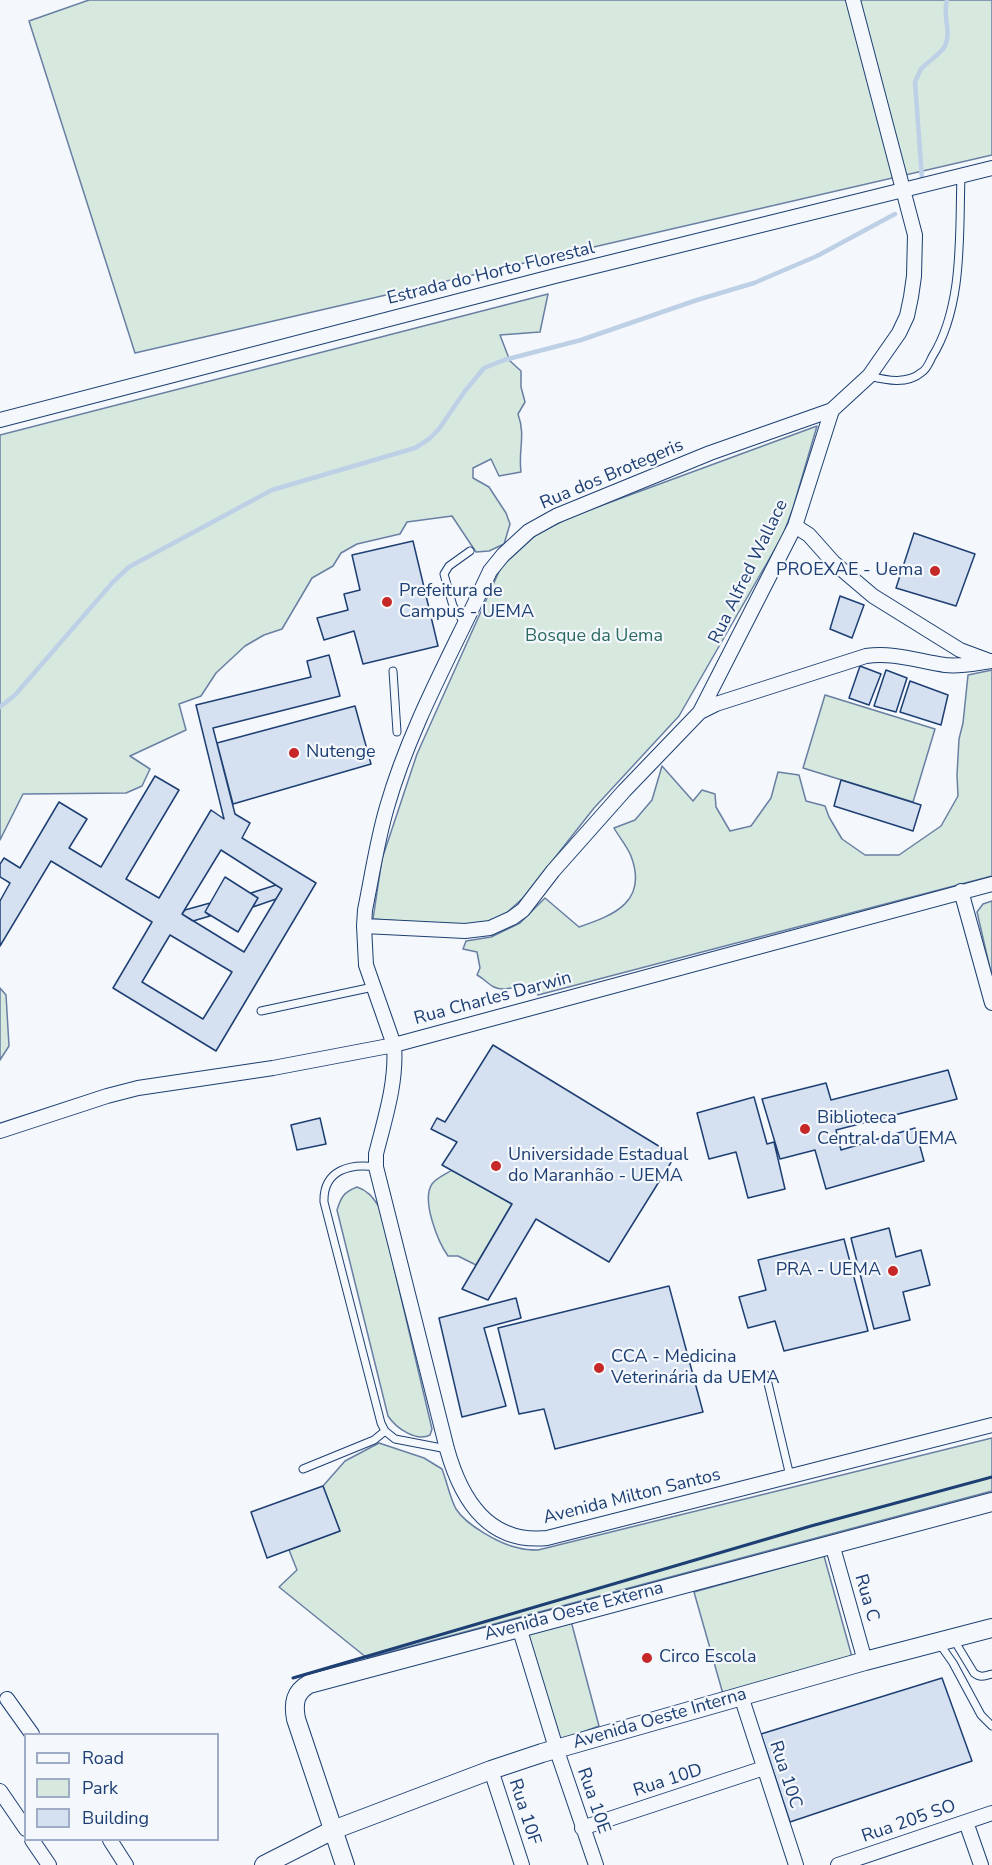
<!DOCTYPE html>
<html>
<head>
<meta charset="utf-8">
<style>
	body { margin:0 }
	#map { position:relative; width:992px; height:1865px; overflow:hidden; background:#f4f7fb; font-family:"Nunito Sans",sans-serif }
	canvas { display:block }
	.legend { position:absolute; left:24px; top:1733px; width:195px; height:108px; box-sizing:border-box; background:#f4f7fb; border:2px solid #9eadc5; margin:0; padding:8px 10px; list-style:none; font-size:18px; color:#1d3f73 }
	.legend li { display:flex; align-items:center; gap:12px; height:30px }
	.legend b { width:30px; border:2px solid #9eadc5 }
</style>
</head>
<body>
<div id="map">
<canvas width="992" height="1865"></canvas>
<ul class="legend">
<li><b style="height:8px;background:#f4f7fb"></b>Road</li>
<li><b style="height:16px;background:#d7e8df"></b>Park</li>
<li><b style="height:16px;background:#d5e0f0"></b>Building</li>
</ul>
</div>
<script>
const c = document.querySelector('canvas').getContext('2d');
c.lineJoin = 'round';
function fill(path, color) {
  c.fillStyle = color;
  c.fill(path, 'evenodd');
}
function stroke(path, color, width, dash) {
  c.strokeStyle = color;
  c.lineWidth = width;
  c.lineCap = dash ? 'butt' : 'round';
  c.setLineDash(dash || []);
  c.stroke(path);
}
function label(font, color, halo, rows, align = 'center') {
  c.font = font + ' "Nunito Sans",sans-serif';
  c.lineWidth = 4.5;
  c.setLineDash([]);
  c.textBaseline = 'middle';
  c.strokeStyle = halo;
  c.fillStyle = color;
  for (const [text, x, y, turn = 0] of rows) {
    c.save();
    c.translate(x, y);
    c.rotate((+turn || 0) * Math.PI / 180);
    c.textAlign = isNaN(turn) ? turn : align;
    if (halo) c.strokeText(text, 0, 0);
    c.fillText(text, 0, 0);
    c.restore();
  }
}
const green = new Path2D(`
	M89,0H992V155L135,353L29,21Z
	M548,294L540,332L500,335L510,361L521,371V387L525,402L518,414C526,436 518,450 521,472L499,476L491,459L473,468V478L489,487L506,513L510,524L504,544L489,551L476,552L452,516L407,522L400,534L357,544L341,553L333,566L312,578L282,629L264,635L245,646L216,673L201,696L179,704L186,730L130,756L150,769L142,786L126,793L23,794L0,840V435Z
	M817,426L793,508L783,535L679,716L594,808L523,898L502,917L478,927L373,919L382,859L417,754L501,567L536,535L570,517Z
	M992,670V876L538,995L535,985C522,983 506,993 494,987C488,984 483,978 477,975L480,968L477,952L463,949L466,941L491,937L520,923L545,898L579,927C615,915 648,901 631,856C627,846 619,837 614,828L635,820L652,800L662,766L693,801L702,790L715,794L716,807L730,831L751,826L771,798L778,772L799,775L806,801L825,806L829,817L842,839L865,855H899L941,826L958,796L957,775L959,739L963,723L968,675Z
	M825,695L935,729L913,802L803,768Z
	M992,901V977L977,912L983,904Z
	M0,988L6,995L9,1046L0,1060Z
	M452,1170L512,1204L476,1265L458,1256H448C438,1242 421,1200 432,1184C436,1178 446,1174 452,1170Z
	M357,1187C369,1191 373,1198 380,1208L432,1429L430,1435C416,1442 396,1428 388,1416L337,1210C341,1197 344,1192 357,1187Z
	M992,1438V1491L367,1658L279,1587L297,1570L289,1550L340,1531L323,1486L345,1461L379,1443L424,1458L442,1469C447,1482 450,1498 456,1509C466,1525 501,1545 519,1548C525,1550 532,1550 538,1550Z
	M824,1556L852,1657L723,1694L694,1592Z
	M571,1621L599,1726L558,1741L527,1633Z`);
fill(green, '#d7e8df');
stroke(green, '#687fa3', 1.5);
stroke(new Path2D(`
	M922,179L915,82C917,78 919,73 921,69C928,61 939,56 945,46C952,31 942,16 947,0
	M0,707L15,695L113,582L129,567L272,490L415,448L429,439L439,429L465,391L484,368L504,360L581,340L697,300L754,283L817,256L895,214`), '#bed0e5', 4.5);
const building = new Path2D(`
	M914,533L975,554L956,606L896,588Z
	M413,541L438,646L363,664L354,631L324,640L317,618L348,610L344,594L360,590L352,555Z
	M840,596L864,605L852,638L830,629Z
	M329,655L340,696L213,728L235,814L250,823L242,838L316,883L216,1051L113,988L152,922L51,861L0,946V901L10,883L0,877V864L4,858L20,868L59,802L87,819L69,848L101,867L155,776L179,790L126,879L159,898L211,810L224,819L196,705L311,677L307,661ZM221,850L282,889L244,952L182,914ZM170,935L232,972L203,1019L142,982Z
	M860,666L881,674L869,705L849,698Z
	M886,670L907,678L896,712L874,706Z
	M910,681L948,695L941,725L900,712Z
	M355,706L371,764L233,804L217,743Z
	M841,780L921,805L913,831L834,806Z
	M225,877L258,898L238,932L205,912Z
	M276,885L282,889L276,899L253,907L258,898L251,893Z
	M210,903L205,912L210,916L193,921L182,914L185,910Z
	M493,1045L675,1156L609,1262L536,1219L488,1300L462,1289L512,1204L442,1165L457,1142L431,1129L437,1118L445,1122Z
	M948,1070L957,1099L836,1130L841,1150L915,1128L924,1161L826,1189L815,1150L780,1159L762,1099L826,1083L831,1100Z
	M754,1097L767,1144L774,1142L785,1189L748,1198L736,1152L709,1159L697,1113Z
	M320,1118L326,1144L297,1150L291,1125Z
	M889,1228L896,1257L921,1250L930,1285L903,1292L910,1320L874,1329L851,1238Z
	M844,1239L868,1331L784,1351L775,1321L748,1328L739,1297L766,1290L758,1260Z
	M669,1286L703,1412L555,1449L544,1409L519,1414L498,1328Z
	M516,1298L521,1318L484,1328L506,1406L462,1417L439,1318Z
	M323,1486L340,1531L267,1558L251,1512Z
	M942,1678L972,1761L790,1822L761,1734Z`);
fill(building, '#d5e0f0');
stroke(building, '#1d3f73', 1.5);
const service = new Path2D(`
	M869,376C886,380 907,385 922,372C927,369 930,361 932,357C964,306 959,233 961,175
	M465,624L453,606L444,574L449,566L470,551
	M393,671L397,732
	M261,1011L373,987
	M376,1167C350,1163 323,1170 324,1202L381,1423L385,1431L395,1439L447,1449
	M766,1375L790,1476
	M303,1469L374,1440L385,1431
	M954,1640L974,1673C980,1678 985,1676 992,1674
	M939,1643L953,1663L981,1715L992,1726`);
const minor = new Path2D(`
	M853,0L915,235L914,276L911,297L907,316L899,333L869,376L832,410L710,453L556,516L529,531L503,555L490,571C455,647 410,726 387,807C377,841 372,876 365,910L364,926L366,965L394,1045C397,1082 385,1118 376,1154V1167L447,1449C461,1499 488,1544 547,1538L992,1425
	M0,420L555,276L992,168
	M795,526L809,535L833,562L873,596L960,650L987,660
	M700,712L795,526L832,410
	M961,891L992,1003
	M364,926L465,931L490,928L512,918L523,910L553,871L624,791L700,712L716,704L866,656C893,652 918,661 945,665C961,667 976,663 992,661
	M0,1131L107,1096L138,1088L273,1068L394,1045L992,884
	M832,1544L865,1661
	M519,1627L556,1748L596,1865
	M741,1696L796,1865
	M7,1699L32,1734
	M491,1770L522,1865
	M0,1791L26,1829
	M966,1822L981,1865
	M582,1828L764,1768
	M32,1840L49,1865
	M110,1840L126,1865
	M838,1865L992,1813`);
const tertiary = new Path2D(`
	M264,1865L333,1830L491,1770L542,1753L865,1661L992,1628
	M345,1865L296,1719C293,1703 295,1692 309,1684L992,1502`);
stroke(service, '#1d3f73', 9);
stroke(minor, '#1d3f73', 16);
stroke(tertiary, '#1d3f73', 20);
stroke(service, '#f4f7fb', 7);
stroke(minor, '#f4f7fb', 14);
stroke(tertiary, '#f4f7fb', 18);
stroke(new Path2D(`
	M293,1678L811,1526L992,1477`), '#1d3f73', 3);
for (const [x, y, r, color] of [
	[935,571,6,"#c62828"],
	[387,602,6,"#c62828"],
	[294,753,6,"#c62828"],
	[805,1129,6,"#c62828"],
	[496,1166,6,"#c62828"],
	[893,1271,6,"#c62828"],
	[599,1368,6,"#c62828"],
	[647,1658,6,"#c62828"]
]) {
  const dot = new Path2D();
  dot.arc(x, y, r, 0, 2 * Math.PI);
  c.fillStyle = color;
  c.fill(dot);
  stroke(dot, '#f4f7fb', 2);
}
label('18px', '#1d3f73', '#f4f7fb', [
	["Estrada do Horto Florestal",491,274,-14],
	["Rua dos Brotegeris",612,475,-23],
	["Rua Alfred Wallace",749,572,-64],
	["Rua Charles Darwin",493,999,-15],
	["Avenida Milton Santos",632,1497,-14],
	["Rua C",866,1598,74],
	["Avenida Oeste Externa",574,1612,-15],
	["Avenida Oeste Interna",660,1719,-16],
	["Rua 10C",785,1775,72],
	["Rua 10D",668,1781,-18],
	["Rua 10E",593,1801,71],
	["Rua 10F",524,1812,72],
	["Rua 205 SO",909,1822,-19]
]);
label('18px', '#1d3f73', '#f4f7fb', [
	["PROEXAE - Uema",923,571,"right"],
	["Prefeitura de",399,592],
	["Campus - UEMA",399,613],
	["Nutenge",306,753],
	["Biblioteca",817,1119],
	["Central da UEMA",817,1140],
	["Universidade Estadual",508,1156],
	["do Maranhão - UEMA",508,1177],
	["PRA - UEMA",881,1271,"right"],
	["CCA - Medicina",611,1358],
	["Veterinária da UEMA",611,1379],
	["Circo Escola",659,1658]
], 'left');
label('18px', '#2c6c60', '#f4f7fb', [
	["Bosque da Uema",594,637]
]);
</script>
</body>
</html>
